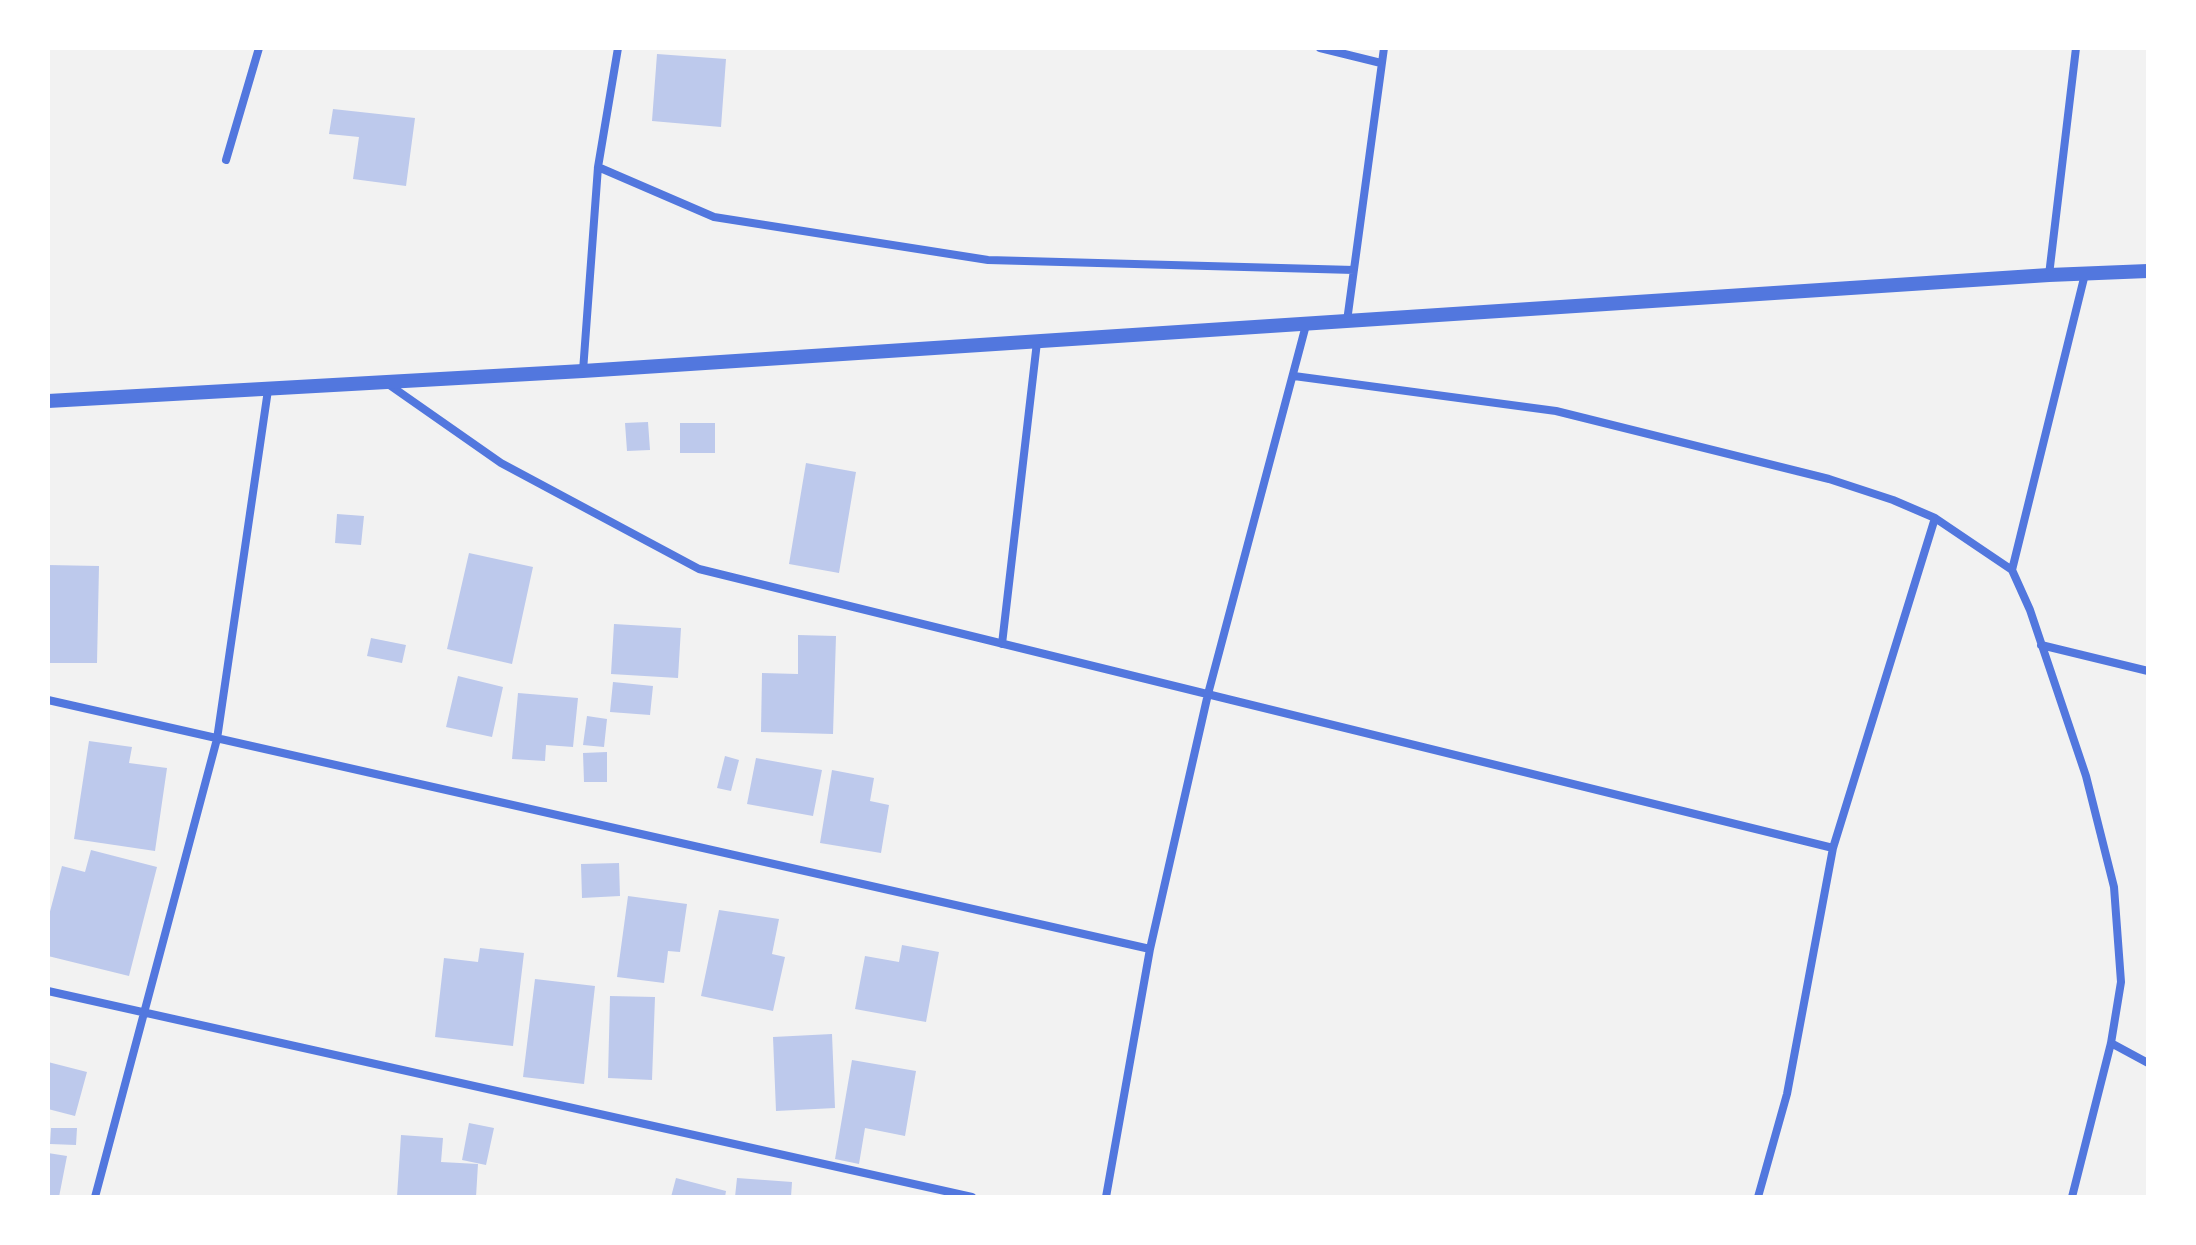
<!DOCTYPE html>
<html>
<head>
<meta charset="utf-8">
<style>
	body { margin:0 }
	#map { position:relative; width:2196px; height:1245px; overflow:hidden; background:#f2f2f2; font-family:"Fira Sans Condensed",sans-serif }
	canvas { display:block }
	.frame { position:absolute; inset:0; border:50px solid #fff; pointer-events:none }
</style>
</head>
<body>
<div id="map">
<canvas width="2196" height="1245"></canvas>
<div class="frame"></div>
</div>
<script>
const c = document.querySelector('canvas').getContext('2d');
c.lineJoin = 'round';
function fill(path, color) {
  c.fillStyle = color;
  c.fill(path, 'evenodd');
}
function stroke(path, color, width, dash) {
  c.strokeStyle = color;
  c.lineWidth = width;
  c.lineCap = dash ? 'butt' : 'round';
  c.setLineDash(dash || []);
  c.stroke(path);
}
fill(new Path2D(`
	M657,54L726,59L721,127L652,121Z
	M333,109L415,118L406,186L353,179L359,137L329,134Z
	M648,422L650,450L627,451L625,423Z
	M680,423H715V453H680Z
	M806,463L856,472L839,573L789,564Z
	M337,514L364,516L361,545L335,543Z
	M469,553L533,567L512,664L447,649Z
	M48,565L99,566L97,663H48Z
	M614,624L681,628L678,678L611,674Z
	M798,635L836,636L833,734L761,732L762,673L798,674Z
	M371,638L406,645L402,663L367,656Z
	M458,676L503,687L492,737L446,727Z
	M613,682L653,686L650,715L610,712Z
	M518,693L578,698L573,747L546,745L545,761L512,759Z
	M587,716L607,719L604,747L583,745Z
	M89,741L132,747L129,763L167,768L155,851L74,839Z
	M607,752V782H584L583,753Z
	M725,756L739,760L731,791L717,788Z
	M756,758L822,770L813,816L747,804Z
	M832,770L874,778L870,801L889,805L881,853L820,843Z
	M91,850L157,867L129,976L48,956V919L62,866L85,872Z
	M619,863L620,896L582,898L581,864Z
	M628,896L687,904L680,952L668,951L664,983L617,977Z
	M719,910L779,919L772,954L785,957L773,1011L701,996Z
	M902,945L939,952L926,1022L855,1009L865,956L899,962Z
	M480,948L524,953L513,1046L435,1037L444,958L478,962Z
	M535,979L595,986L584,1084L523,1077Z
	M610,996L655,997L652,1080L608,1078Z
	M832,1034L835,1108L776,1111L773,1037Z
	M852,1060L916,1071L905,1136L865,1128L859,1164L835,1159Z
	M48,1062L87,1072L75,1116L48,1109Z
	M469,1123L494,1128L486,1165L462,1160Z
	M51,1128H77L76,1145L50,1144Z
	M401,1135L443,1138L441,1162L478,1164L476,1197H397Z
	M48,1153L67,1156L59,1197H48Z
	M676,1178L726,1191L725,1197H671Z
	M737,1178L792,1182L791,1197H735Z`), '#bdc9ec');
stroke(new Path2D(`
	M1320,48L1381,63
	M226,160L259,48
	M598,167L714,217L988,260L1354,270
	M2049,275L2076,48
	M1347,321L1384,48
	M583,371L598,167L618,48
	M1294,376L1556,411L1829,479L1893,500L1935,518L2012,570L2030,610L2086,776L2114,887L2121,982L2111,1043L2072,1197
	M388,384L501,463L699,569L1833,848
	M2012,570L2085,274
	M1002,644L1037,342
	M2041,645L2148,671
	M48,700L1150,949
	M48,991L972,1197
	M2111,1043L2148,1063
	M95,1197L217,739L268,390
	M1106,1197L1150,949L1208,694L1306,325
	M1758,1197L1787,1094L1833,848L1935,518`), '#5277de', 8);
stroke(new Path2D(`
	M48,401L583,371L2049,275L2148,271`), '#5277de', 14);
</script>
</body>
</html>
